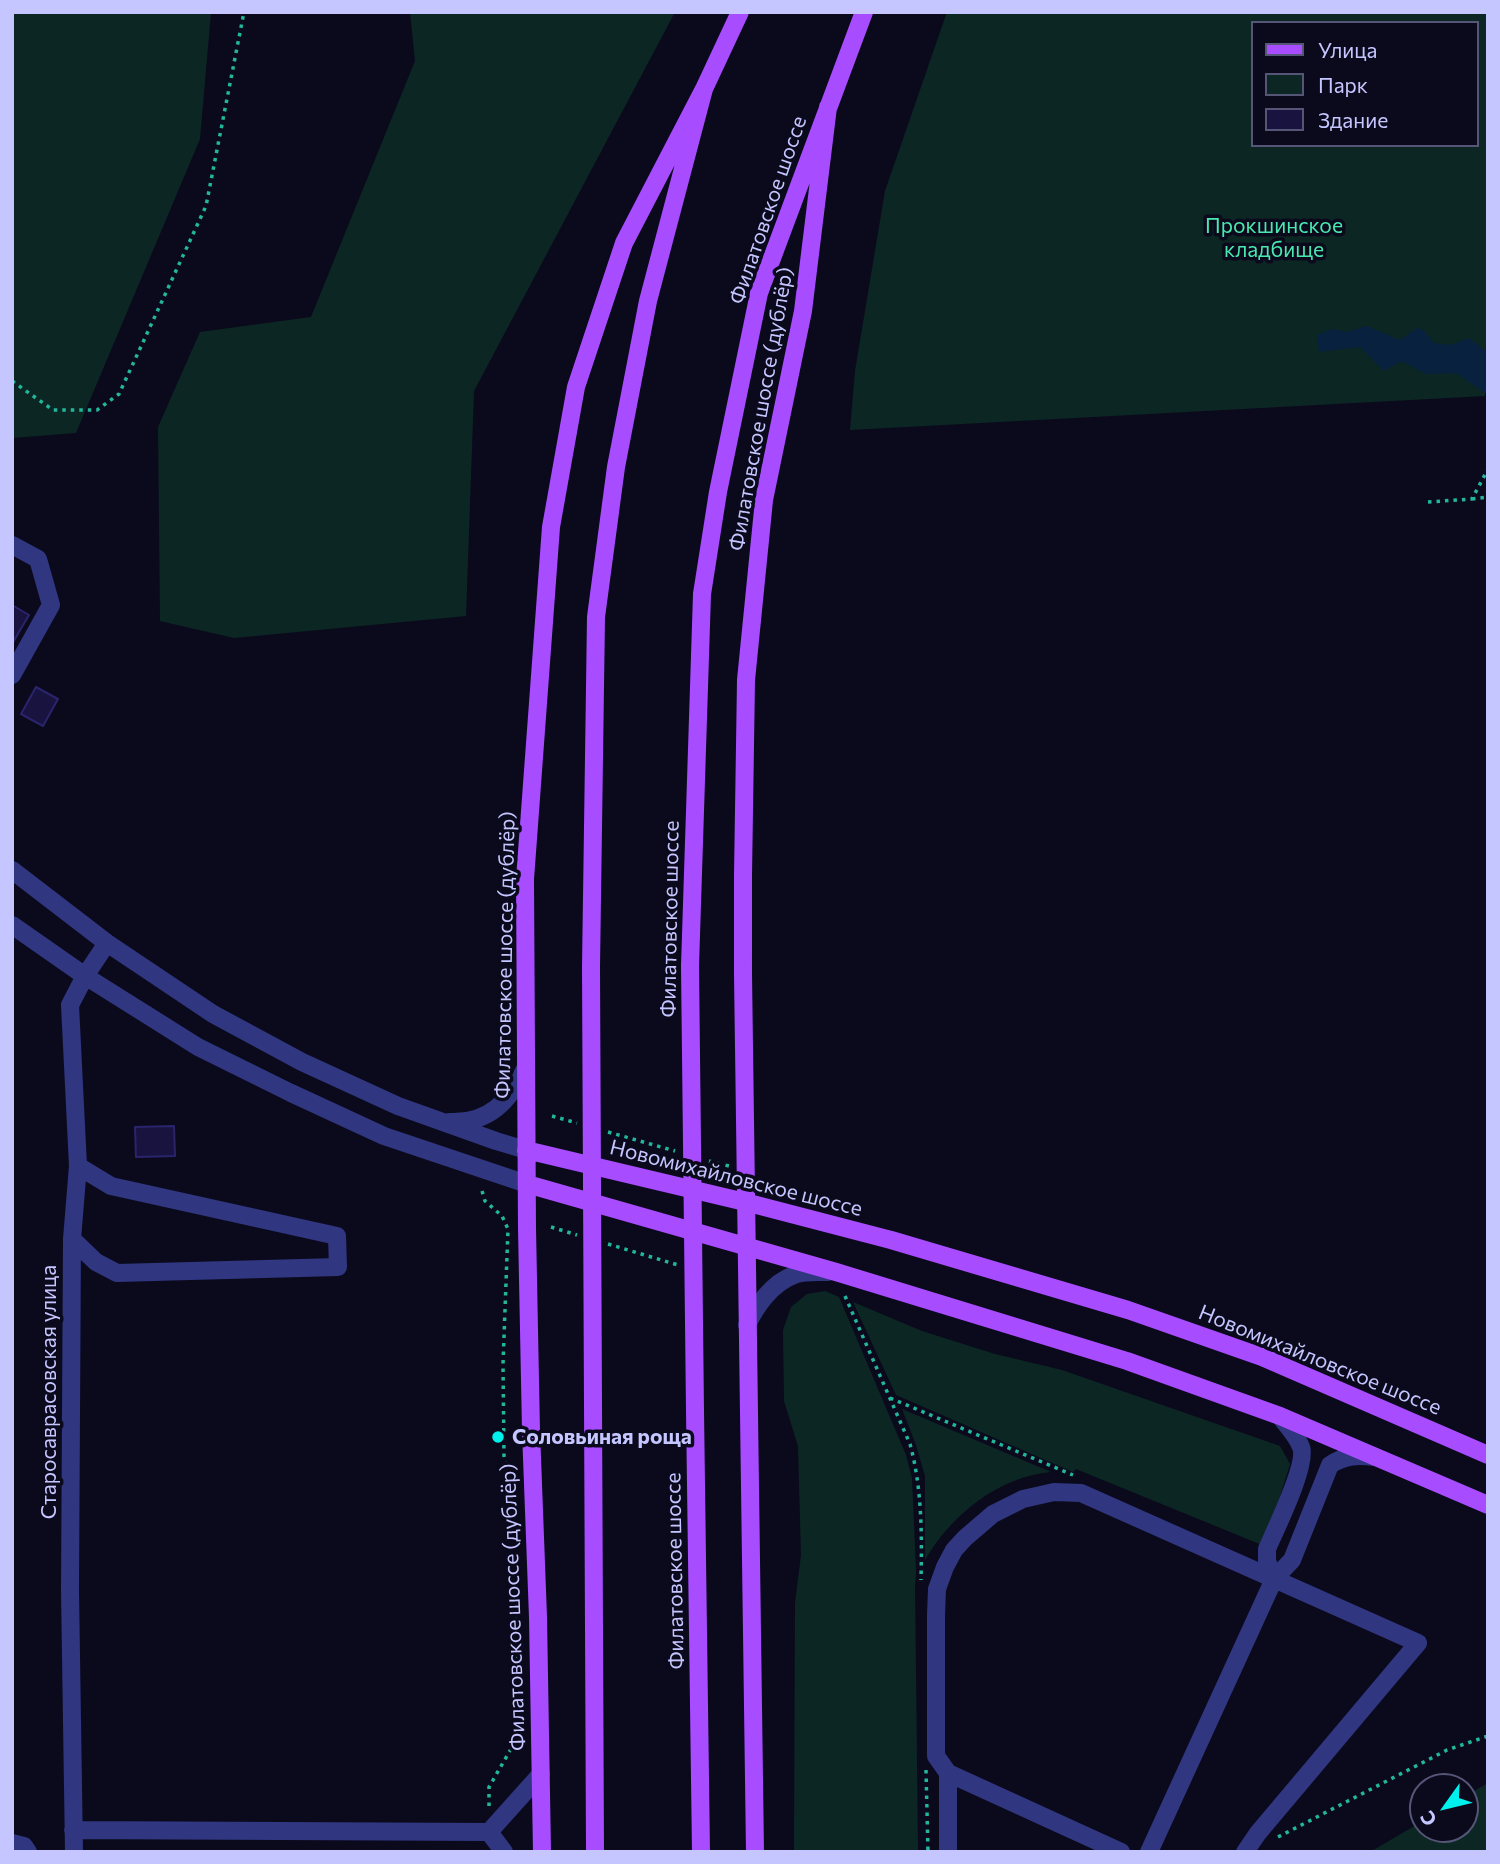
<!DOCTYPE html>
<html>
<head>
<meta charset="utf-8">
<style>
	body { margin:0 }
	#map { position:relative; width:1500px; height:1864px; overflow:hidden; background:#0b0a1d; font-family:Commissioner,sans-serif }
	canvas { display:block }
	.frame { position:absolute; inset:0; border:14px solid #c5c5ff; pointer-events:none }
	.legend { position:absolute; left:1251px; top:21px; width:228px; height:126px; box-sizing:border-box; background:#0b0a1d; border:2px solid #557; margin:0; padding:9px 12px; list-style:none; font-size:21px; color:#c5c5ff }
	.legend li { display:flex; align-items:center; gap:14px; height:35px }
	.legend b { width:35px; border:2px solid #557 }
	.north { position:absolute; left:1409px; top:1773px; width:70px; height:70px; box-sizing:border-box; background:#0b0a1d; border:2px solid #557; border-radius:50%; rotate:236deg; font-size:19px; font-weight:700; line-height:28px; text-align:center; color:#c5c5ff }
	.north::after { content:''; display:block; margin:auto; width:24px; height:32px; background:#00f0ed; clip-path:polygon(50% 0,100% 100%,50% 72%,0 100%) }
</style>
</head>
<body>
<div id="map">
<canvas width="1500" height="1864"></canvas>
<div class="frame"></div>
<ul class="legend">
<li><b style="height:9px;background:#a84cff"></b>Улица</li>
<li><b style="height:19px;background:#0c2723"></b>Парк</li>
<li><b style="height:19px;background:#18143f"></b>Здание</li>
</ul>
<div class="north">С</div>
</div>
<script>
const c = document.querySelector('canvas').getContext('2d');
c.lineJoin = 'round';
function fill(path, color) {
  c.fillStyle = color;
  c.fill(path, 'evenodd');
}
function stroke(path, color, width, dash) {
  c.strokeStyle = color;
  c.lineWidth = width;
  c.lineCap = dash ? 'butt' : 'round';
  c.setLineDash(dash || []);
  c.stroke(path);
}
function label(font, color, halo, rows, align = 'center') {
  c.font = font + ' Commissioner,sans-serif';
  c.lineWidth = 7;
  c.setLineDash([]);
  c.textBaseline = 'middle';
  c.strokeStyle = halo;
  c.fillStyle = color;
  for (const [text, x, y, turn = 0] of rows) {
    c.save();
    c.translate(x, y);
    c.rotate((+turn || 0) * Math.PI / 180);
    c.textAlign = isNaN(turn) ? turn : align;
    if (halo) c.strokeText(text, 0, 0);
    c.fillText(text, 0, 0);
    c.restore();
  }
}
fill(new Path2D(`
	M12,12H211L200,139L76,433L12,438Z
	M410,12H675L474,391L466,616L234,638L160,621L158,427L200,332L311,317L415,61Z
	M947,12H1488V345L1486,346L1485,396L850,430L855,371L885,191ZM1253,23H1477V145H1253Z
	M825,1291L839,1297L906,1455L912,1478L916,1571L915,1587L918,1852H794L795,1603L801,1555L798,1446L784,1401L783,1330L791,1307L807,1294Z
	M853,1302L922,1331L995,1354L1062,1370L1280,1446L1290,1464L1267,1539L1262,1545L1076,1469L1073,1472L896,1395Z
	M902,1409L1051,1472C998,1477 951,1515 925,1560V1476L916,1445Z
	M1488,1783V1852H1370L1423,1821V1829H1465V1796Z`), '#0c2723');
fill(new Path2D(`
	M1367,326L1400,340L1417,328L1423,330L1434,343L1451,345L1469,338L1488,353V395L1456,373L1426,374L1402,361L1384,371L1360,347L1319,352L1317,335L1332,329L1346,332Z`), '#07213f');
const building = new Path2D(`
	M12,605L29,615L12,644Z
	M36,687L58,699L43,726L21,714Z
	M174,1126L175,1156L136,1157L135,1127Z`);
fill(building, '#18143f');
stroke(building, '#2a246d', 2);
stroke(new Path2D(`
	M12,381L53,410H97L119,394L206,206L244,12
	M1472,499L1488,497
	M1428,502L1472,499L1488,469
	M552,1116L577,1123
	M608,1132L675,1151
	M709,1161L729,1166
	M482,1191L485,1201L502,1216L508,1229L503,1364L504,1456L516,1525L515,1742L489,1787V1808
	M551,1227L577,1235
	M608,1244L678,1265
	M845,1296L910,1444C922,1488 922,1534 921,1580
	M890,1398L1073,1475
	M926,1770L928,1852
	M1278,1837L1447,1750L1488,1736`), '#22b69c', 3.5, [3.5, 5]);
stroke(new Path2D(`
	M12,545L38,559L51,605L12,675
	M12,870L107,943L213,1014L302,1062L398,1106L496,1141L526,1150
	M12,925L85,976L198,1047L291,1093L384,1136L527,1184
	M449,1122C489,1124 510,1101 526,1067
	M72,1239L96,1262L117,1273L338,1267L337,1236L111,1186L78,1166
	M747,1325C756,1306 772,1283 794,1275C804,1271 817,1272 828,1272
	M1274,1579L1267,1561V1549C1275,1530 1308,1464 1301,1447C1297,1436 1287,1426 1280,1416
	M948,1773L1121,1852
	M73,1830L489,1832L541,1774
	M489,1832L504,1852
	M12,1843L24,1846L28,1852
	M74,1852L70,1590L72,1239L78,1166L70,1005L85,976L107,943
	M948,1852V1773L936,1756V1615L937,1589L945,1567L954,1550L965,1538L993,1514L1023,1499L1054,1492L1081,1493L1418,1643L1258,1833L1245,1852
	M1149,1852L1274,1579L1292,1560L1330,1465C1345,1455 1358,1455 1375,1457`), '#303680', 18);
stroke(new Path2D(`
	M690,966L702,594L718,492L759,293L864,12
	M591,967L596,617L616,467L648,301L704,89L740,12
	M526,1150L745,1202L891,1240L1128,1310L1262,1357L1488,1455
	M527,1184L836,1272L1127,1361L1280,1416L1488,1505
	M593,1405L595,1852
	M695,1411L701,1852
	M542,1852L538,1617L531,1431L527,1228L525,879L551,527L576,387L624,243L704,89
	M755,1852L743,974V875L746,680L764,500L803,311L828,107`), '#a84cff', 18);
stroke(new Path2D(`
	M690,966L695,1411
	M591,967L593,1405`), '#a84cff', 18);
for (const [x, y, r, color] of [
	[498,1437,7,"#00f0ed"]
]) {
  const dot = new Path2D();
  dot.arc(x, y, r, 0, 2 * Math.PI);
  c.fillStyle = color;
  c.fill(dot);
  stroke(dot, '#0b0a1d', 2.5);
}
label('21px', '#c5c5ff', '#0b0a1d', [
	["Филатовское шоссе",768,210,-71],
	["Филатовское шоссе (дублёр)",761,409,-80],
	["Филатовское шоссе",670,919,-89],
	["Филатовское шоссе (дублёр)",505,955,-89],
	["Новомихайловское шоссе",736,1178,14],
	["Новомихайловское шоссе",1320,1360,22],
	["Старосаврасовская улица",49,1392,-90],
	["Филатовское шоссе",675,1571,-91],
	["Филатовское шоссе (дублёр)",513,1607,-92]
]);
label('21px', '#48e8ae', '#0b0a1d', [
	["Прокшинское",1274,226],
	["кладбище",1274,250]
]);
label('bold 21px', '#c5c5ff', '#0b0a1d', [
	["Соловьиная роща",512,1437]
], 'left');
</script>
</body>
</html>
